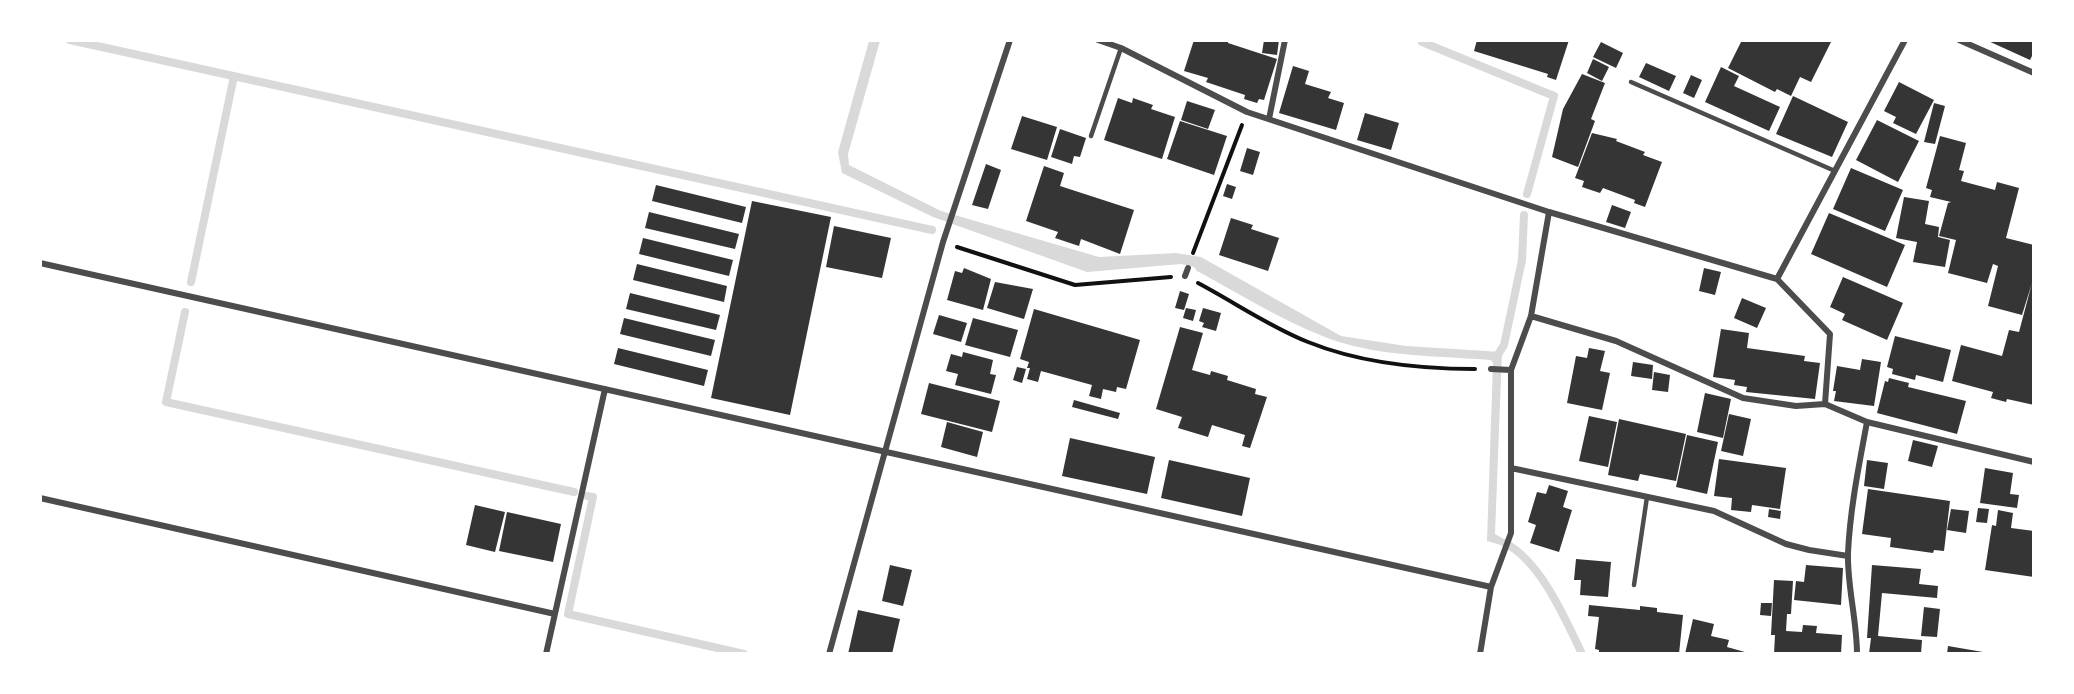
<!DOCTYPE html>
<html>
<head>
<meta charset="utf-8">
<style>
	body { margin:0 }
	#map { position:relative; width:2074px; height:694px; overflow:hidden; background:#fff; font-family:"Space Grotesk",sans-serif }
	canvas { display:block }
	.frame { position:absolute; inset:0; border:42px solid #fff; pointer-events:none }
</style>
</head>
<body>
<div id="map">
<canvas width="2074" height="694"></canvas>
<div class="frame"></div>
</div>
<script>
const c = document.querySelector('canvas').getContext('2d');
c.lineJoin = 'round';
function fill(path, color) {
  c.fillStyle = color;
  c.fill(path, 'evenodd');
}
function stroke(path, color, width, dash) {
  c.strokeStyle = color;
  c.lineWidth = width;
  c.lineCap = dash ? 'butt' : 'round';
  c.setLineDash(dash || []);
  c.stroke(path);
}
fill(new Path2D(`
	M869,41H880L848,154L849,165L941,211L1099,257L1176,253L1201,257L1341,336L1406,346L1502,352L1495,534L1516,546L1514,549L1487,541L1493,363L1491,360C1440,356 1385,357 1336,341C1287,324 1242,295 1197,271L1194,267L1181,264L1087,272L933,217L842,173L838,152Z`), '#d9d9d9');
stroke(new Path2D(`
	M70,40L932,230
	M1422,42L1554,96L1527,194
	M191,282L234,76
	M185,312L166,402L574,492
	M1497,356L1504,345L1522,260L1524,215
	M587,496L593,497L568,614L744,654
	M1505,543C1541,562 1565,618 1582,654`), '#d9d9d9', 8);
fill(new Path2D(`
	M1194,40H1228V43L1277,59L1264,100L1259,99L1257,103L1244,99L1245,95L1206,82L1208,78L1184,71Z
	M1264,40H1279L1277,55L1262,53Z
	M1477,40H1569L1556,80L1547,77L1548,74L1474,51Z
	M1742,40H1832L1811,82L1800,77L1791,96L1777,89L1775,92L1728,68Z
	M1986,40H2034V52L2030,60Z
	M1601,42L1623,53L1616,68L1593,57Z
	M1593,59L1609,67L1602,81L1587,73Z
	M1646,63L1676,76L1669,91L1639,77Z
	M1293,66L1309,71L1305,84L1331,92L1328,98L1344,103L1336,130L1279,113Z
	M1721,67L1739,76L1734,86L1780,107L1769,131L1705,102Z
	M1582,74L1605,83L1591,119L1595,121L1578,167L1552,157L1563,109Z
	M1691,75L1702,80L1694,98L1683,93Z
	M1899,82L1934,100L1916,134L1893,123L1896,117L1884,111Z
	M1793,96L1848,122L1832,157L1776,134Z
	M1118,98L1132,103L1133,98L1153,105L1151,109L1175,117L1162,159L1104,140Z
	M1187,101L1215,110L1208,129L1181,120Z
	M1934,103L1945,106L1935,144L1924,142Z
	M1365,113L1399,123L1391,150L1357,140Z
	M1022,116L1057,127L1047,160L1011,149Z
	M1877,120L1919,141L1898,182L1856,160Z
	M1180,121L1227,136L1214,175L1167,159Z
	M1060,129L1086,138L1080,157L1074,156L1072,164L1051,157Z
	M1592,133L1617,139L1616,141L1645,152L1643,155L1662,162L1645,207L1634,203L1635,200L1603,188L1600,193L1582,187L1584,181L1575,178Z
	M1940,136L1966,143L1959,170L1964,171L1961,181L1995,190L1997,182L2019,188L2006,238L2034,245V405L2007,399L2006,402L1991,398L1993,392L1952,381L1961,345L2002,356L2009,330L2019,332L2032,283L2022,315L1988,306L1998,266L1993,264L1987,283L1948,273L1956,240L1939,236L1948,203L1951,202L1930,197L1932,190L1926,188Z
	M1247,148L1260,152L1253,175L1240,171Z
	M986,164L1001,170L988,209L972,205Z
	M1044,166L1064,173L1060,186L1134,210L1120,254L1081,239L1079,246L1055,238L1058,232L1026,221Z
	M1851,168L1903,190L1885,231L1833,209Z
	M1227,184L1236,187L1232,199L1223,196Z
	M656,185L746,207L742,223L652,201Z
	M1904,197L1929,201L1925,224L1939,227L1938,237L1950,240L1945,267L1913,262L1917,242L1896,238Z
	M752,201L831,217L790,415L711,398Z
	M1612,205L1631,212L1625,228L1606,222Z
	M649,212L739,234L735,249L645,228Z
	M1829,213L1905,245L1887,287L1811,254Z
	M1231,218L1253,225L1251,229L1279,238L1268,271L1219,255Z
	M834,226L891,238L882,278L826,267Z
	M643,238L733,260L729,276L639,254Z
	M637,264L727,286L724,302L633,280Z
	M964,268L991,279L983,310L947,300L955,271L962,273Z
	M1704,268L1721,272L1715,295L1699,291Z
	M1843,277L1903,303L1887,340L1842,320L1845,314L1830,307Z
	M995,282L1033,289L1024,319L987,308Z
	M1180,291L1189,294L1184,310L1175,308Z
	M630,293L720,315L716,330L626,309Z
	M1742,298L1766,308L1757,328L1734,318Z
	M1186,308L1196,310L1193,321L1183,318Z
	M1203,308L1221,313L1216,331L1202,327L1204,323L1199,321Z
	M1034,309L1140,340L1126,389L1117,387L1116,392L1103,389L1101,399L1089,396L1092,385L1041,371L1038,382L1027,379L1030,368H1027L1029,362L1020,359Z
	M939,315L967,323L961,342L933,334Z
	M624,318L715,340L711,356L620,334Z
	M973,318L1018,330L1010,357L965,345Z
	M1180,327L1203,333L1192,370L1210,375L1211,371L1228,376L1227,380L1256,389L1255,394L1267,397L1250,448L1242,446L1245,435L1212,425L1208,437L1178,428L1182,417L1156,409Z
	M1721,329L1749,333L1747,348L1805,356L1804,361L1820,363L1815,399L1746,392L1747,387L1734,385L1735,380L1713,377Z
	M1895,336L1951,350L1943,382L1916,375L1915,380L1892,374L1893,369L1887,367Z
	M618,348L708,370L704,386L614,364Z
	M1589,348L1605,351L1600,371L1610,373L1602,410L1567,403L1576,356L1587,358Z
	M963,352L993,360L990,374L996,375L991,394L955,385L958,374L946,371L951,354L962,357Z
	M1862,359L1881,362L1874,406L1834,401L1836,391H1833L1837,366L1860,370Z
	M1633,362L1653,365L1652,379L1631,376Z
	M1017,367L1026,369L1022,383L1013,380Z
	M1654,372L1670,375L1668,392L1652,390Z
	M1889,378L1909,383L1908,387L1966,401L1957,434L1877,413L1885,381L1888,382Z
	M929,383L1000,401L992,432L921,414Z
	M1705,393L1731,399L1723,438L1697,432Z
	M1074,400L1120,413L1118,419L1072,407Z
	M1729,414L1751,419L1743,456L1721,451Z
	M1589,416L1617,422L1608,467L1579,461Z
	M1619,419L1686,434L1676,481L1640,474L1638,481L1608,475Z
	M947,422L983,432L977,457L941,447Z
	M1687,435L1718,442L1707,494L1676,487Z
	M1070,438L1155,457L1147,494L1062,476Z
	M1913,440L1938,446L1932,467L1908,461Z
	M1719,459L1786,468L1780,509L1752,505L1751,512L1731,510L1732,498L1714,496Z
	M1169,460L1250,478L1242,516L1161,498Z
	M1867,460L1888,463L1884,489L1864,486Z
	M1985,468L2013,473L2010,494L2019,495L2017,508L1980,503Z
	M1549,485L1568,491L1563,507L1572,510L1559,552L1530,543L1536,525L1528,522L1537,492L1546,494Z
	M1868,489L1950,501L1944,551L1934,550L1933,553L1890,547L1891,538L1862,534Z
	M475,505L505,512L495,552L466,545Z
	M1978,508L1989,509L1987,523L1976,522Z
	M1769,509L1781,511L1780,519L1768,517Z
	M1951,509L1969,511L1966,533L1947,530Z
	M1998,510L2013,513L2011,528L2034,531V577L1985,570L1992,525L1996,526Z
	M507,512L561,524L553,562L499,551Z
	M1576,559L1611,562L1608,597L1580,595L1581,580H1574Z
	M890,565L912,570L903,606L882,601Z
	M1806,565L1843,568L1841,605L1794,600L1796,581L1804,582Z
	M1872,565L1921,569L1919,584L1938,586L1937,598L1882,593L1878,636L1922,640L1921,654H1869L1871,638H1867Z
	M1774,580L1793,581L1791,614H1787L1786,631L1802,632L1803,625L1817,626L1816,633L1842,635L1841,654H1774L1775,635H1771Z
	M1761,603H1772L1771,616L1760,615Z
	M1589,605L1640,610V606L1657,608V612L1683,615L1679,654H1599V650L1595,649L1599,617L1588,616Z
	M1924,607L1940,609L1937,637L1921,636Z
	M858,610L900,619L892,654H848Z
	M1693,619L1714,624L1711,636L1729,640L1727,647L1752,654H1685Z
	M1948,646L1983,652V654H1947Z`), '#353535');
stroke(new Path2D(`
	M957,247L1075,285L1171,277
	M1193,253L1242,125
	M1198,283C1234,302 1270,327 1308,342C1360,363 1419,369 1475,369`), '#111', 4);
stroke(new Path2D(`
	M1631,82L1835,171
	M1091,136L1121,48
	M1634,585L1647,497`), '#4c4c4c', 4.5);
stroke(new Path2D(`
	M1098,40L1121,48L1247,112L1549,212L1777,279L1830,334L1825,404L1867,422L2034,462
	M1959,40L2034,73
	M1269,119L1285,40
	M40,263L1491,587
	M1185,276L1188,268
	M1777,279L1905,40
	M1531,316L1616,341L1743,398L1796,406L1825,404
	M1491,369L1511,370
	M1511,468L1714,511L1786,544L1809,550L1848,556
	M40,498L555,614
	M546,654L605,389
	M829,654L943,242L1010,40
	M1480,654L1491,587L1511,533V370L1531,316L1549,212
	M1857,654C1857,620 1847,586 1848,553C1850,509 1859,465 1867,422`), '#4c4c4c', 6);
</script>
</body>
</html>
